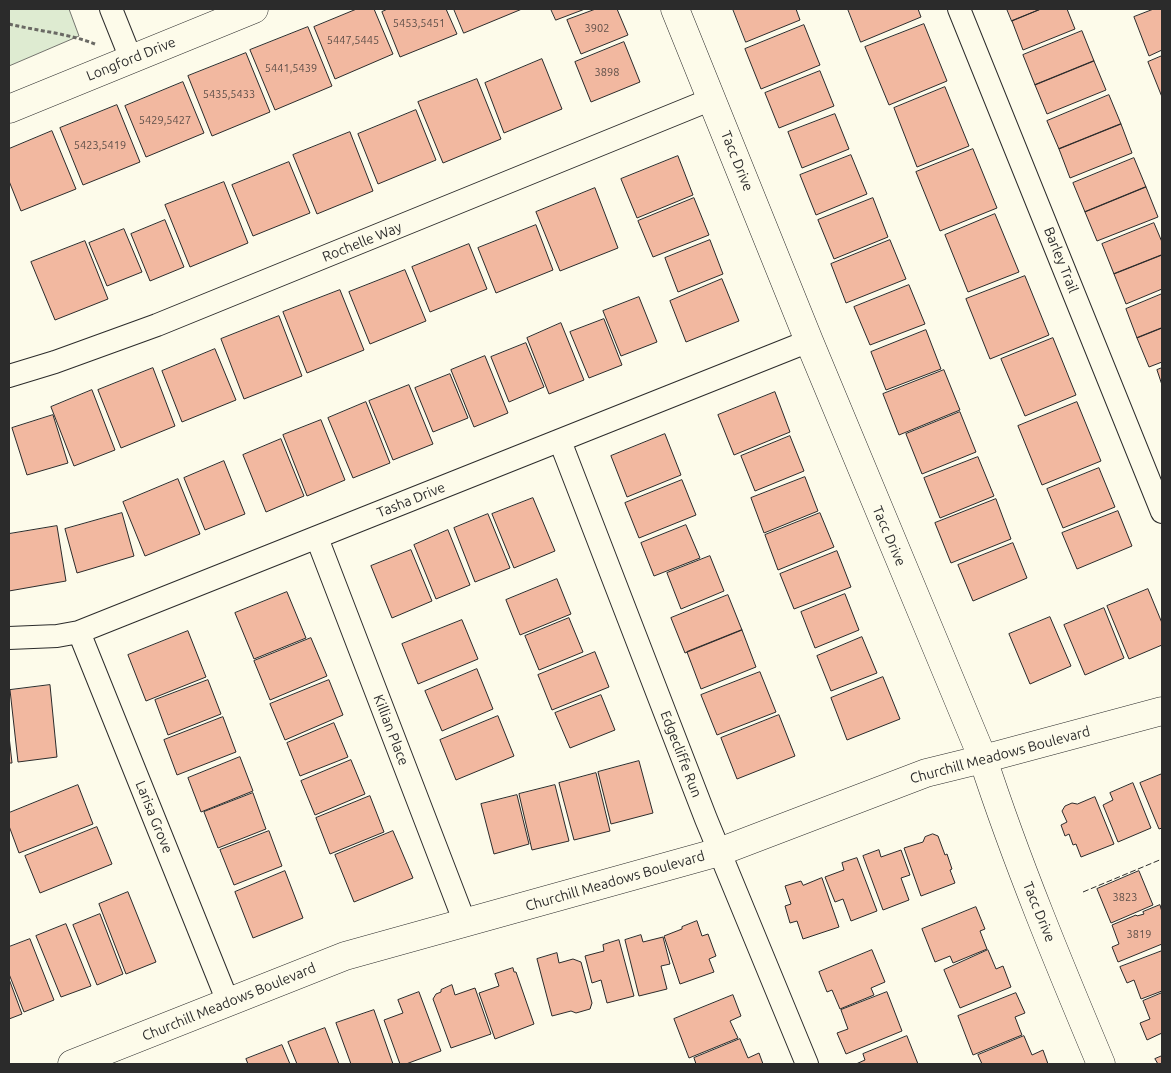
<!DOCTYPE html>
<html>
<head>
<meta charset="utf-8">
<style>
	body { margin:0 }
	#map { position:relative; width:1171px; height:1073px; overflow:hidden; background:#fdfbea; font-family:Ubuntu,sans-serif }
	canvas { display:block }
	.frame { position:absolute; inset:0; border:10px solid #2b2b2b; pointer-events:none }
</style>
</head>
<body>
<div id="map">
<canvas width="1171" height="1073"></canvas>
<div class="frame"></div>
</div>
<script>
const c = document.querySelector('canvas').getContext('2d');
c.lineJoin = 'round';
function fill(path, color) {
  c.fillStyle = color;
  c.fill(path, 'evenodd');
}
function stroke(path, color, width, dash) {
  c.strokeStyle = color;
  c.lineWidth = width;
  c.lineCap = dash ? 'butt' : 'round';
  c.setLineDash(dash || []);
  c.stroke(path);
}
function label(font, color, halo, rows, align = 'center') {
  c.font = font + ' Ubuntu,sans-serif';
  c.lineWidth = 4;
  c.setLineDash([]);
  c.textBaseline = 'middle';
  c.strokeStyle = halo;
  c.fillStyle = color;
  for (const [text, x, y, turn = 0] of rows) {
    c.save();
    c.translate(x, y);
    c.rotate((+turn || 0) * Math.PI / 180);
    c.textAlign = isNaN(turn) ? turn : align;
    if (halo) c.strokeText(text, 0, 0);
    c.fillText(text, 0, 0);
    c.restore();
  }
}
const green = new Path2D(`
	M9,9H69L79,36L9,66Z`);
fill(green, '#deebd1');
stroke(green, '#74746e', 1);
const building = new Path2D(`
	M357,9H374L393,54L335,79L314,27Z
	M388,9H446L457,34L400,57L382,12Z
	M454,9H522L464,33Z
	M551,9H585L556,20Z
	M596,9H617L628,35L581,54L567,20Z
	M733,9H796L800,20L746,42Z
	M848,9H918L921,17L861,42Z
	M1007,9H1041L1012,21Z
	M1041,9H1067L1075,29L1023,50L1012,21Z
	M1154,9H1162V50L1149,56L1134,17Z
	M924,24L947,81L889,105L865,47Z
	M804,25L820,65L761,89L745,49Z
	M308,27L332,86L275,110L250,50Z
	M1082,31L1094,61L1035,85L1023,55Z
	M624,42L640,82L591,102L575,62Z
	M246,53L270,112L212,136L188,76Z
	M1162,56V97L1148,62Z
	M542,59L562,109L504,133L485,83Z
	M1094,61L1106,90L1047,114L1035,85Z
	M820,71L834,106L779,128L765,93Z
	M477,79L501,139L443,163L418,102Z
	M183,82L204,133L146,157L125,106Z
	M945,87L969,146L917,167L894,108Z
	M1109,95L1121,124L1059,149L1047,121Z
	M117,105L140,162L83,185L60,128Z
	M416,110L436,160L378,184L358,134Z
	M835,114L849,149L802,168L788,132Z
	M1121,124L1132,153L1070,178L1059,149Z
	M52,131L76,189L21,211L9,181V149Z
	M350,132L373,191L317,214L293,155Z
	M973,149L997,208L940,231L916,172Z
	M851,155L867,194L816,215L800,175Z
	M678,156L693,195L637,218L621,179Z
	M1134,158L1146,187L1085,212L1073,183Z
	M289,162L310,213L253,236L232,185Z
	M224,182L248,243L190,267L165,205Z
	M1146,187L1158,217L1097,241L1085,212Z
	M595,188L618,248L560,271L536,212Z
	M694,198L709,235L653,257L638,221Z
	M873,198L888,237L834,259L818,220Z
	M995,214L1019,272L968,292L945,235Z
	M165,220L184,267L150,281L131,234Z
	M1154,223L1162,242V255L1114,274L1102,244Z
	M536,225L553,270L496,293L478,248Z
	M124,229L142,272L107,286L89,243Z
	M710,240L723,274L678,292L665,258Z
	M890,240L906,279L846,303L831,264Z
	M85,241L108,299L55,320L31,262Z
	M469,244L487,289L430,312L412,267Z
	M1162,255V289L1126,304L1114,274Z
	M405,270L426,321L370,344L349,292Z
	M1025,276L1049,335L990,359L966,299Z
	M722,279L739,321L686,342L670,301Z
	M909,285L925,324L870,345L854,307Z
	M340,290L364,350L307,373L283,312Z
	M1162,294V328L1137,338L1126,309Z
	M639,297L657,342L621,356L603,311Z
	M279,316L302,376L244,399L221,339Z
	M604,319L622,365L589,378L570,332Z
	M561,323L584,380L549,394L527,338Z
	M1162,328V362L1149,367L1137,338Z
	M926,330L941,369L886,390L871,352Z
	M1053,338L1076,395L1025,416L1001,359Z
	M526,343L544,387L509,402L491,357Z
	M215,349L236,400L182,422L162,371Z
	M485,356L508,413L474,427L451,370Z
	M153,368L175,426L121,448L98,390Z
	M1162,368V385L1157,370Z
	M944,370L960,410L899,435L883,394Z
	M450,374L468,418L433,432L415,388Z
	M409,385L433,444L393,460L369,401Z
	M92,390L115,450L74,466L51,407Z
	M775,392L790,432L734,455L718,415Z
	M366,402L390,463L353,478L328,418Z
	M1077,402L1101,461L1042,485L1018,426Z
	M960,412L976,452L922,474L906,434Z
	M53,415L68,463L27,475L12,428Z
	M321,420L345,480L307,496L283,435Z
	M665,434L681,475L627,497L611,456Z
	M790,436L804,471L755,491L741,456Z
	M281,439L304,496L266,512L243,455Z
	M978,457L994,496L940,518L924,478Z
	M224,461L245,514L205,530L184,478Z
	M1099,468L1115,507L1063,528L1047,489Z
	M805,477L818,511L764,533L751,498Z
	M178,479L200,534L145,556L123,502Z
	M682,480L696,515L639,538L625,503Z
	M533,498L555,551L514,568L492,514Z
	M996,499L1011,539L951,563L935,523Z
	M1118,511L1132,546L1077,569L1062,533Z
	M122,513L134,556L77,573L65,529Z
	M820,513L834,547L778,570L765,535Z
	M488,514L510,568L475,582L454,528Z
	M686,525L700,558L654,576L641,543Z
	M57,526L66,581L9,591V534Z
	M448,530L470,585L436,599L414,545Z
	M1013,543L1027,578L973,601L958,565Z
	M411,550L432,601L392,618L371,566Z
	M837,551L851,587L794,609L780,574Z
	M710,556L724,591L681,609L667,573Z
	M557,579L571,614L520,635L506,600Z
	M1148,589L1162,623V645L1129,659L1107,606Z
	M287,592L306,638L254,659L235,613Z
	M845,594L859,630L815,648L801,612Z
	M728,595L742,630L685,653L671,618Z
	M1104,608L1124,658L1085,675L1064,625Z
	M1050,617L1071,666L1030,684L1009,634Z
	M569,618L583,652L539,670L525,636Z
	M462,620L478,659L418,684L402,644Z
	M742,630L756,667L701,689L687,652Z
	M188,631L206,677L146,701L128,655Z
	M862,637L877,673L831,691L817,656Z
	M311,638L327,676L270,700L254,661Z
	M595,652L609,687L552,710L538,675Z
	M477,669L493,709L442,731L425,691Z
	M760,672L776,712L717,735L701,695Z
	M883,677L900,719L847,740L831,698Z
	M208,680L221,714L168,735L155,700Z
	M329,680L343,715L285,740L270,704Z
	M50,685L57,757L18,762L10,690Z
	M601,695L615,730L570,748L555,713Z
	M779,715L795,756L737,779L721,738Z
	M498,716L514,756L456,780L440,740Z
	M223,717L236,752L177,775L164,740Z
	M334,723L348,757L300,776L287,743Z
	M9,736L12,763H9Z
	M240,757L253,791L201,812L188,778Z
	M351,760L365,794L315,815L301,781Z
	M639,761L653,813L611,824L598,772Z
	M596,773L610,831L574,840L559,783Z
	M1162,774V828L1159,829L1140,783Z
	M1133,783L1151,828L1118,842L1103,805L1113,800L1110,793Z
	M78,785L93,824L19,853L9,826V813Z
	M555,785L569,841L532,850L519,794Z
	M253,793L266,829L218,848L204,812Z
	M517,795L529,844L494,854L481,804Z
	M370,796L384,832L330,854L316,818Z
	M1095,797L1114,844L1081,857L1076,844L1073,845L1069,834L1065,836L1061,825L1067,822L1062,811L1065,806L1072,803L1077,804Z
	M97,827L112,864L40,893L25,856Z
	M269,831L282,866L234,885L220,850Z
	M393,831L413,878L354,902L335,855Z
	M933,834L938,836L945,855L947,854L952,869L950,870L955,883L921,896L904,848L923,842L925,837Z
	M879,850L881,857L901,850L910,875L901,878L909,900L883,910L863,856Z
	M857,858L877,911L851,921L843,899L835,902L825,877L844,870L842,863Z
	M285,871L303,918L253,938L235,892Z
	M1139,871L1153,905L1111,923L1097,889Z
	M822,878L839,927L803,939L797,921L790,923L785,906L791,904L785,886L801,881L803,885Z
	M128,892L156,962L126,974L99,904Z
	M1160,905L1162,912V944L1118,962L1112,947L1119,944L1112,925L1136,915L1137,916L1144,914L1143,912Z
	M976,907L985,929L980,931L987,949L953,963L950,956L935,962L922,929Z
	M100,914L123,974L97,985L73,925Z
	M697,921L702,936L708,934L716,956L709,959L714,972L680,984L664,936L682,929V927Z
	M66,924L91,986L61,997L36,936Z
	M641,935L643,942L663,937L670,964L661,966L667,989L639,996L625,940Z
	M30,939L54,1000L24,1012L9,974V947Z
	M619,940L634,996L607,1003L601,980L592,983L585,956L604,951L603,945Z
	M872,950L885,982L871,988L874,995L840,1009L832,990L827,992L819,972Z
	M988,950L996,969L1003,966L1011,987L960,1008L944,970Z
	M1162,951V991L1141,999L1134,980L1127,983L1120,967Z
	M557,953L559,963L573,959L581,962L592,1003L590,1009L576,1013L571,1011L552,1016L537,959Z
	M513,968L514,972H516L534,1024L495,1039L479,993L499,986L495,974Z
	M9,979L22,1014L9,1019Z
	M452,985L455,995L475,988L491,1034L451,1048L433,999L436,994L441,992V990Z
	M419,992L441,1051L406,1064H400L384,1020L403,1013L398,1000Z
	M887,992L902,1031L846,1054L837,1033L848,1029L841,1010Z
	M1016,993L1025,1013L1015,1017L1022,1035L973,1055L958,1016Z
	M1162,993V1033L1147,1040L1140,1023L1150,1019L1143,1001Z
	M733,995L741,1016L730,1021L738,1038L689,1058L674,1019Z
	M374,1010L393,1064H351L336,1023Z
	M325,1028L339,1064H297L288,1042Z
	M907,1036L918,1064H856L865,1060L863,1054Z
	M1024,1036L1032,1055L1043,1050L1048,1064H982L978,1055Z
	M740,1039L748,1058L759,1053L763,1064H696L694,1058Z
	M282,1045L290,1064H248L246,1059Z
	M1162,1056V1064H1158L1155,1059Z`);
fill(building, '#f2b8a0');
stroke(building, '#2b2b2b', 1);
const street = new Path2D(`
	M111,9L131,59
	M959,9L1162,512
	M9,376L55,362L157,325L712,99
	M560,441L706,819L807,1064
	M317,538L465,923
	M79,632L228,1002
	M9,638L57,636L79,632L809,341`);
const secondary = new Path2D(`
	M675,9L809,341L983,759C1017,863 1059,964 1101,1064
	M9,109L254,9
	M72,1064L345,956L719,852L926,773L983,759L1162,711`);
stroke(street, '#2b2b2b', 24);
stroke(secondary, '#2b2b2b', 29);
stroke(new Path2D(`
	M9,24C37,31 67,33 95,44`), '#6a6964', 3, [4, 2.5]);
stroke(street, '#fdfbea', 22);
stroke(secondary, '#fdfbea', 28);
stroke(new Path2D(`
	M1083,892L1162,859`), '#2b2b2b', 1, [6, 2.5]);
label('11px', '#5d4e48', null, [
	["5453,5451",419,23],
	["3902",597,28],
	["5447,5445",353,40],
	["5441,5439",291,68],
	["3898",607,72],
	["5435,5433",229,94],
	["5429,5427",165,120],
	["5423,5419",100,145],
	["3823",1125,897],
	["3819",1139,934]
]);
label('14px', '#2b2b2b', '#fdfbea', [
	["Longford Drive",131,59,-22],
	["Tacc Drive",737,161,68],
	["Rochelle Way",362,242,-22],
	["Barley Trail",1061,260,68],
	["Tasha Drive",411,500,-22],
	["Tacc Drive",889,536,67],
	["Killian Place",391,730,69],
	["Edgecliffe Run",681,754,69],
	["Churchill Meadows Boulevard",1000,755,-15],
	["Larisa Grove",154,817,68],
	["Churchill Meadows Boulevard",615,881,-16],
	["Tacc Drive",1039,912,68],
	["Churchill Meadows Boulevard",229,1002,-22]
]);
</script>
</body>
</html>
